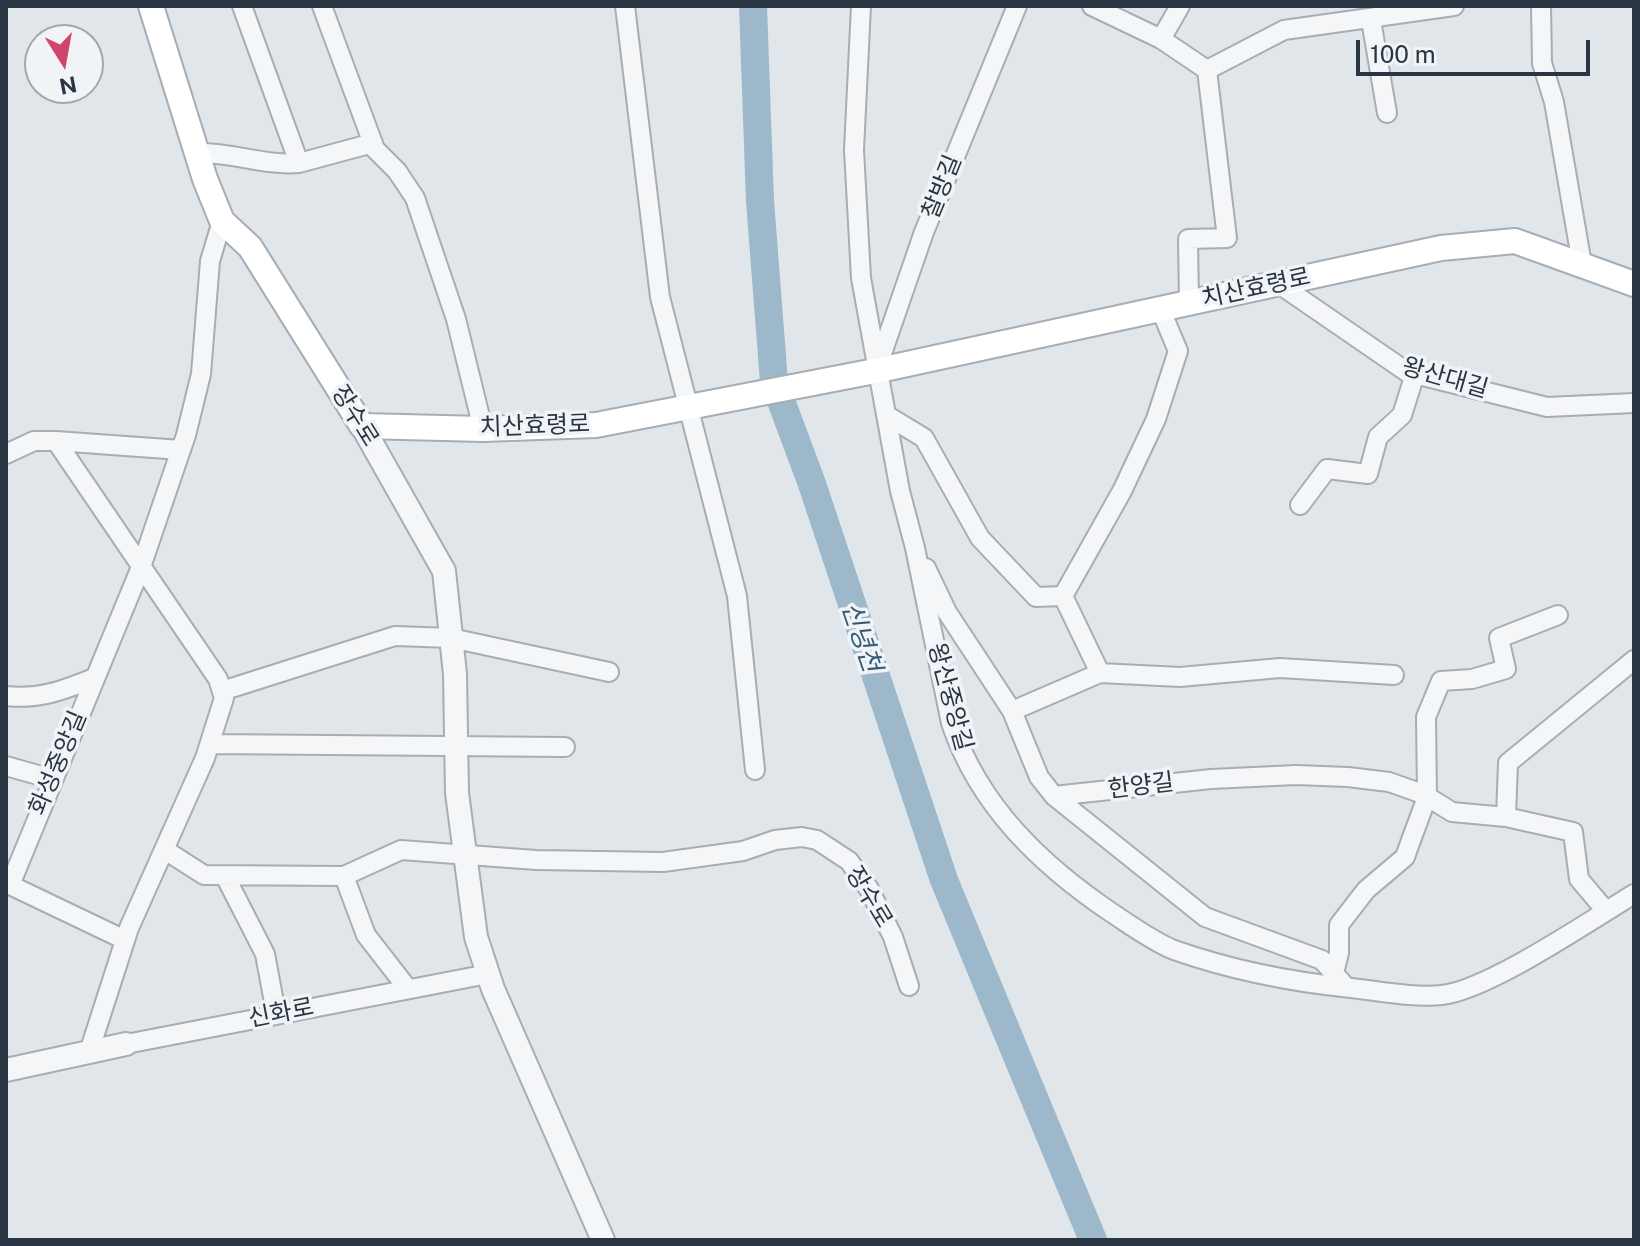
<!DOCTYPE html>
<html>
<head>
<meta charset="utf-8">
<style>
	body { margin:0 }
	#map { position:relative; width:1640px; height:1246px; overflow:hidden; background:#e1e6ea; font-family:"Public Sans",sans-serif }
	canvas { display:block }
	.frame { position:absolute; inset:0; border:8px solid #293542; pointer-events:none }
	.north { position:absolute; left:24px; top:24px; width:80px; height:80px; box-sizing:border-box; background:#f1f4f7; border:2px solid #a1a8af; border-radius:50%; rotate:169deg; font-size:22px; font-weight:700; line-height:32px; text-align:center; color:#293542 }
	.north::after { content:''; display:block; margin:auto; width:28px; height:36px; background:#d0456c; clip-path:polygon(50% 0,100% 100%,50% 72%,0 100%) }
	.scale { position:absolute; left:1356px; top:40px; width:234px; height:36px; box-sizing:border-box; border:4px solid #293542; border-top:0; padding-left:10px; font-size:24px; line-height:28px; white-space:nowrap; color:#293542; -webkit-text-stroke:6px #f1f4f7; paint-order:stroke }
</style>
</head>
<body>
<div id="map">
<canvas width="1640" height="1246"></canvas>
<div class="frame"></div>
<div class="north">N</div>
<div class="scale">100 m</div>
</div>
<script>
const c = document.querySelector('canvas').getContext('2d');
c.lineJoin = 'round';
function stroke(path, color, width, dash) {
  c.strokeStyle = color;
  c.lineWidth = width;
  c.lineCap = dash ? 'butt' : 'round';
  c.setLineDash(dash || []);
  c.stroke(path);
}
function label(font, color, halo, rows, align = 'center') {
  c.font = font + ' "Public Sans","Noto Sans KR",sans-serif';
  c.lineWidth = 7;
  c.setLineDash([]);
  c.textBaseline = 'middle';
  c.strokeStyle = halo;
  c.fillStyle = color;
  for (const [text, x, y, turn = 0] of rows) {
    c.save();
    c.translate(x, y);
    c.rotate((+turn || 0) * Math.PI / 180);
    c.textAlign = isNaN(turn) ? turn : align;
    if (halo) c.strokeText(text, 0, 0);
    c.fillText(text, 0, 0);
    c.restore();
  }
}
stroke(new Path2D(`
	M753,6L760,201L774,382L812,484L944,880L1093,1240`), '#9cb8ca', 28);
const minor = new Path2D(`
	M242,6L299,163L373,143
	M322,6L375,149L397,171L415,198L456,319L483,429
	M625,6L660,297L737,596L755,770
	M861,6L854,150L861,278L900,491L915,548L951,723C979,806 1041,865 1112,913C1132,926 1152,941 1174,950C1231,970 1292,982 1351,988C1380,991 1413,998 1442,995C1488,990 1591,920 1634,894
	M1092,6L1161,39L1180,6
	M1541,6L1542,63L1554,102L1582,264
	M1371,20L1387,113
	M1161,39L1207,70L1284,30L1454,6
	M197,153C232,152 264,166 299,163
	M1279,284L1407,372L1547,407L1634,403
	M1189,302L1188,239L1227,238L1207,70
	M877,368L924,232L1017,6
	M886,415L924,438L980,538L1036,597L1063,596
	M6,454L34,441H56
	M1300,505L1327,469L1368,474L1378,437L1402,415L1415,374
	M926,568L947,612L1012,711L1039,777L1054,796L1205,917L1322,960L1346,987
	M1100,673L1063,596L1122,491L1156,419L1178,351L1160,308
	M222,691L395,636L451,638L609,672
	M6,696C39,700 64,690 94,678
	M1012,711L1100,673L1180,677L1280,668L1394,675
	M210,744L565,747
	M6,766L52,779
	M1054,796L1211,779L1296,775L1348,777L1389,782L1423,794L1452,812L1506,817L1508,763L1634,660
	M1506,817L1573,832L1579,879L1606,911
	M165,850L204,875L344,876L401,850L536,860L663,862L743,851L775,840L802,837L817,840L849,861L869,889L893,937L909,986
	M225,876L265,954L276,1013
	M344,876L366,935L408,989
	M125,940L10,885L141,567L186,435L201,374L210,261L222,221
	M1334,973L1339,953V925L1366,890L1405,857L1410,843L1427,797L1426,717L1441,681L1472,679L1506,669L1499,638L1558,615
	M126,1044L488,974
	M89,1052L129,928L205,758L224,698L218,679L56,441L181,450`);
const tertiary = new Path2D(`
	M362,426L444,571L455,674L457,793L476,937L493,989L603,1240
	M6,1070L126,1044`);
const secondary = new Path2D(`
	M151,6L205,179L222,221L250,247L362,426L483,429L596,425L875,371L1441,248L1515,241L1634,284`);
stroke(minor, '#a6adb4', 22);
stroke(tertiary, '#a6adb4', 26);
stroke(secondary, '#a6adb4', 28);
stroke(minor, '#f4f6f8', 18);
stroke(tertiary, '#f4f6f8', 22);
stroke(secondary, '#fff', 24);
label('24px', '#293542', '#f1f4f7', [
	["찰방길",942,187,-68],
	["치산효령로",1256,288,-12],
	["왕산대길",1445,378,16],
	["장수로",355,416,58],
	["치산효령로",535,426,-2],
	["왕산중앙길",950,697,75],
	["화성중앙길",58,763,-67],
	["한양길",1141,786,-7],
	["장수로",869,897,59],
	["신화로",281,1013,-11]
]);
label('italic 26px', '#335a76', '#f1f4f7', [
	["신녕천",861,637,71]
]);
</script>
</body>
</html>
